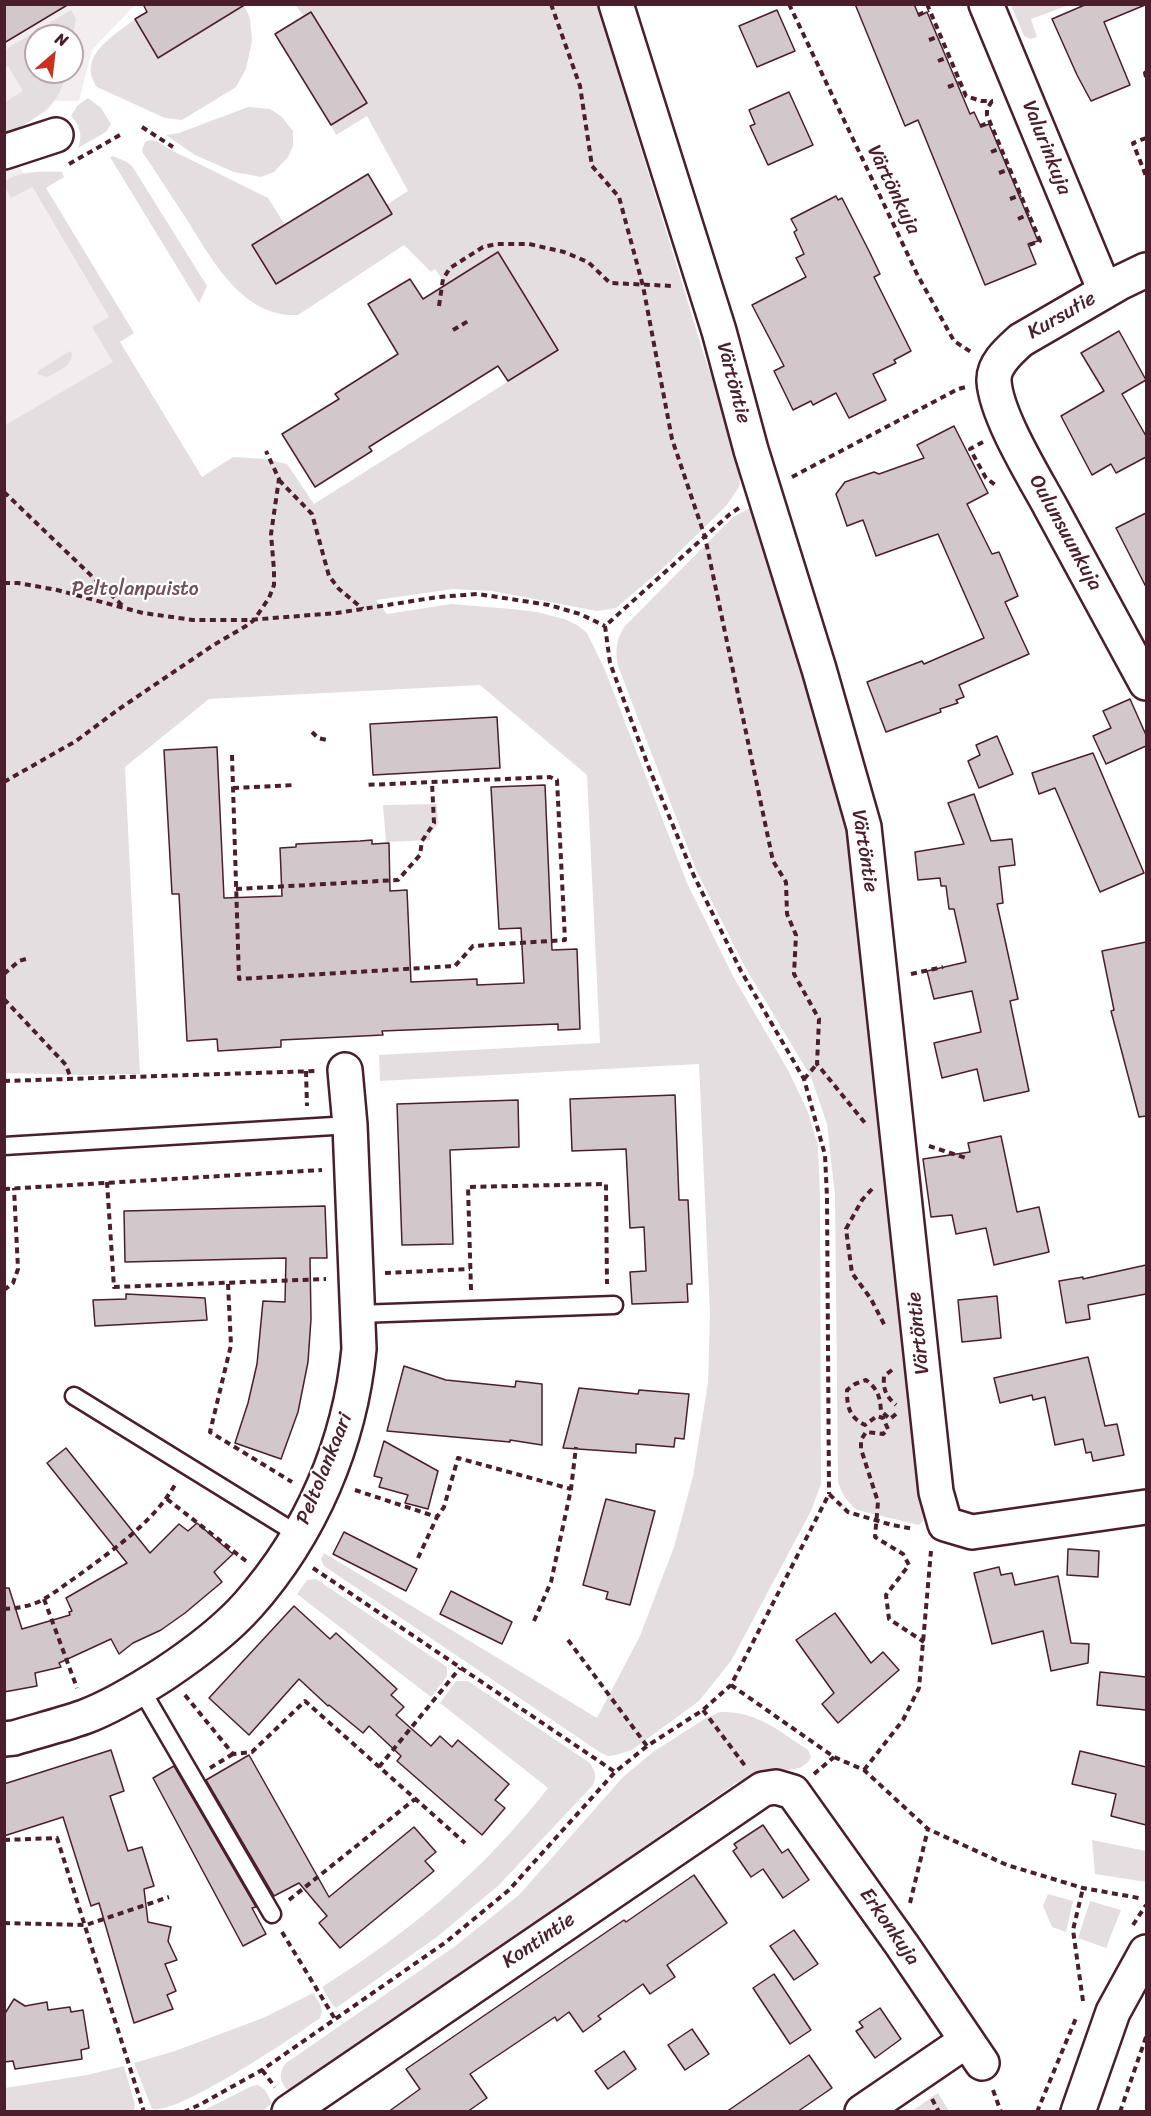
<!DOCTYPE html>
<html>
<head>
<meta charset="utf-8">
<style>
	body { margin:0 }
	#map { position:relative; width:1151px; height:2116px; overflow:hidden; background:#fff; font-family:Sriracha,sans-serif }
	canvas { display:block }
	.frame { position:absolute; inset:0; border:6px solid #4a1f2b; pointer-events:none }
	.north { position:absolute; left:24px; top:24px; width:60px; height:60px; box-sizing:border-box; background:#fff; border:2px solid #b7a5aa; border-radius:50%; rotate:28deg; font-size:16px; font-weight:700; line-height:24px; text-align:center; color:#4a1f2b }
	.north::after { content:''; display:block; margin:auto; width:21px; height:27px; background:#c8321e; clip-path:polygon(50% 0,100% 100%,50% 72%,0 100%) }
</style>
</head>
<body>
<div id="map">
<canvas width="1151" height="2116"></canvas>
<div class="frame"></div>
<div class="north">N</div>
</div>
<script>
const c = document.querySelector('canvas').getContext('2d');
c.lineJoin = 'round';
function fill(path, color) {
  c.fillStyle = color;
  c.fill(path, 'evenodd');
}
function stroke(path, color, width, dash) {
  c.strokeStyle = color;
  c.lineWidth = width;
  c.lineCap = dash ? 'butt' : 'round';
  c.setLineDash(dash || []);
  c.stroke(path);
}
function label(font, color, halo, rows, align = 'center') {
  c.font = font + ' Sriracha,sans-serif';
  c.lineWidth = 4.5;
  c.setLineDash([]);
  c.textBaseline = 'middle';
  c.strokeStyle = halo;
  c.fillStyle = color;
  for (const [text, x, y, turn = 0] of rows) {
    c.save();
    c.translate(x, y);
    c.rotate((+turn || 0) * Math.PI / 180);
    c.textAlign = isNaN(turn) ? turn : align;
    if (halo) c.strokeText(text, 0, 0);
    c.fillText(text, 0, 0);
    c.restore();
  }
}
fill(new Path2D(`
	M5,5H135L92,50L79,101H54L48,110L5,136ZM36,36H72V72H36Z
	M4,141L109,317L117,372L4,440Z`), '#f2eeef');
fill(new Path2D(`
	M239,5H244L250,18L252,41L246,69L236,87L182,120L165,118L97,87C76,56 114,36 135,19L158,57L241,8Z
	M295,5H597L704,355L738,454L741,470L739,487L727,505L664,567L616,608L597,611L492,591L453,589L376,600L387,614L451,604L512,609L537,612L564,619L577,625L587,633L605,670L687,883L734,978L788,1070L808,1112L818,1146L820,1196L821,1484L811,1511L731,1661L699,1701L632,1750L616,1755L608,1756L601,1753L324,1566L321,1559L324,1553L597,1718L640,1636L674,1547L693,1476L708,1383L710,1314L699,1064L380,1081L379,1055L600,1043L587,775L480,685L209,699L125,767L140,1074L88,1075L5,1073L4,420L7,424L113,362L92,327L109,317L32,187L11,198L5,188V181C21,171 43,171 62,172L64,177L46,188L134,333L120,342L202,477L233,457L265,459L287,464L314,504L558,350L498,252L446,285L435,269L431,272L404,245L298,315C242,318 212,259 187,220C172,197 158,175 143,153L142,150L145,142C154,137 161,144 169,149L268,198L285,225L252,245L276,284L391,214L386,205L408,191L367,116L336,135L331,125L366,102L311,12L304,16Z
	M1011,5H1069L1031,19L1037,37L1031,39L1024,36Z
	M71,10L76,19L72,39V36H36V72H66C60,109 34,118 5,136V102L23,91L8,66L5,68V50Z
	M88,98L101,108L111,124L106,132L78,148C83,136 80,126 71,116L77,106Z
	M248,107L270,109L281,116L293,131V146L288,157L274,172L261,177L234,172L195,155L166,135L179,133Z
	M113,156L127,162L132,166L207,286L199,303L110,157Z
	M70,351L72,353C72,367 58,371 47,377L37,374L38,371Z
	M750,508L753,509L846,813L922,1494L923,1521L919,1525L857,1510C847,1502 842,1494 838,1482L835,1195L827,1124L811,1077L745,967L697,872L618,666C615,650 616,641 624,627L733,517Z
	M437,804L438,824L430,834V840L386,842L383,805Z
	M316,1579L447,1667V1676L431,1697L297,1594L307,1580Z
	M456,1681H468L590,1763C595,1771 597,1777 593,1785L499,1885L437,1937L336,2008L331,2003L322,1987C410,1932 484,1870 548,1788L440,1703Z
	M720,1712C757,1711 779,1731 808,1750L811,1757L808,1762L800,1768L756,1775L736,1783L293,2091L286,2089C280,2080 278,2073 286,2063L454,1947L519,1895L623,1777L653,1752L706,1718Z
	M1092,1840L1146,1851V1882L1095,1874Z
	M1048,1894L1073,1901L1066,1932L1052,1927L1043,1906Z
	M1090,1901L1121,1910L1106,1948L1078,1938Z
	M313,1993C318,2001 325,2008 320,2018C297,2035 176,2116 152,2109L134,2063L175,2051L263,2018Z
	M124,2066L135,2105L134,2111H5V2088L87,2075Z
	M258,2085L265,2090L272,2103L263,2111H202L252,2086Z
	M938,2093L949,2111H912Z`), '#e5dee0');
const building = new Path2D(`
	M4,4H69L4,43Z
	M143,4H246L158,58L135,19L147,12Z
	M855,4H914L919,16L927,12L970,114L974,112L981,127L989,124L1038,241L1028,244L1036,264L985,285L918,120L905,126Z
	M1087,4L1145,5L1104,22L1130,85L1091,101L1077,75L1052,19Z
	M777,10L795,51L757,67L739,26Z
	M311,12L367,103L331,125L275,34Z
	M789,92L813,145L768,165L750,126L755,124L749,110Z
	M368,174L392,214L276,284L252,245Z
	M836,196L838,200L842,198L870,253L880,274L874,277L911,351L894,360L896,363L873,374L886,400L849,418L836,393L813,405L811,401L793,410L774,371L784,366L752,305L806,277L796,258L804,254L794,232L797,230L791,219Z
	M498,252L558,350L508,381L498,366L369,447L372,451L315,487L282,434L339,399L335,394L398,354L368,304L410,279L423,299Z
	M1119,331L1146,380L1122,394L1146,436V457L1116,473L1111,464L1092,475L1061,416L1104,391L1081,353Z
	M954,426L988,493L967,504L992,554L999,552L1018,596L1005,602L1029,654L959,685L964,697L956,700L958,703L940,709L941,712L886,732L867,682L922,661L924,664L984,638L938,534L876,556L863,520L847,526L836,494L845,482L874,472L879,474L924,458L917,445Z
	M1146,513V587L1116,528Z
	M1130,699L1146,735V746L1106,764L1093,736L1111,728L1103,711Z
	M497,717L500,768L373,775L370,724Z
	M997,736L1013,774L979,788L968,761L980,755L976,745Z
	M217,747L224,898L282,896L280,848L296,847V844L360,841L372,840V844L389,843L390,891L407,890L411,982L477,979V985L524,983L521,928L499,929L491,787L545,785L552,950L577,949L580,1029L558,1030V1024L382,1031L383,1035L281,1040V1047L218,1051L217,1039L187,1041L179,894H172L164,750Z
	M1093,753L1144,873L1100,892L1055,788L1039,794L1032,773Z
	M974,794L991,841L1012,839L1015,865L999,867L1003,903L997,904L1018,999L1010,1001L1029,1091L984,1101L977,1069L942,1078L934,1043L981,1032L972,991L934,999L927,971L966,962L954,909H949L946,886H941L940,878L918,880L915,852L964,844L948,803Z
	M1146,942V1116L1139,1117L1111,1011L1114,1010L1102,951Z
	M675,1095L679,1200H688L692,1284H687L688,1302L632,1304L630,1272L646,1271L644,1227L630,1228L626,1149L572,1151L570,1099Z
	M518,1100L519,1147L450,1150L453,1244L402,1245L397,1104Z
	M1001,1136L1017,1212L1039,1207L1049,1252L994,1265L986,1228L956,1234L952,1215L931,1217L923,1159L970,1152L968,1143Z
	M325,1206L327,1258H310L311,1319L308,1362L298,1412L281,1459L235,1443L248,1403L257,1364L263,1301L285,1302L286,1258L125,1262L124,1211Z
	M1146,1265V1294L1088,1305L1090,1319L1066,1323L1059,1281L1083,1277V1279Z
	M126,1294L205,1298L207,1320L95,1326L93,1300L126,1299Z
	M997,1296L1001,1338L962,1342L958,1300Z
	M1088,1357L1105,1426L1117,1424L1124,1455L1093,1461L1091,1452L1086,1453L1083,1439L1055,1445L1045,1397L1033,1400L1032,1395L1000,1403L994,1378Z
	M404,1366L446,1380L515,1387L516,1381L542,1384V1445L510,1440V1442L387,1431Z
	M579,1388L638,1394L639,1390L689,1394L684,1439L675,1438L674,1447L636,1444V1453L563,1448Z
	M384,1441L438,1471L428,1509L405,1503L408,1495L379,1487L382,1478L374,1476Z
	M66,1448L150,1553L179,1524L188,1531L197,1523L233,1554L214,1572L222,1582L185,1613L161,1630L133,1643L119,1654L111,1639L59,1663L61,1667L35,1673L37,1686L4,1692V1588H9L22,1629L70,1615L69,1612L72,1611L66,1598L127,1563L47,1463Z
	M606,1499L655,1511L630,1605L606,1599L608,1592L583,1585Z
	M344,1532L417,1569L406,1591L333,1554Z
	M1068,1549L1099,1551L1098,1577L1067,1575Z
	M999,1567L1001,1575L1012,1573L1015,1585L1058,1576L1071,1643L1089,1644L1088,1663L1051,1671L1043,1631L992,1644L974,1573Z
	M451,1591L512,1622L502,1644L440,1614Z
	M294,1606L330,1639L336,1633L397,1689L391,1695L404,1707L396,1715L431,1746L440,1736L452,1747L458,1740L509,1784L495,1800L505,1808L482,1835L397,1761L401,1756L369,1726L363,1733L329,1705L328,1706L299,1679L249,1735L209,1698Z
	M835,1613L871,1663L883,1652L899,1670L838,1723L822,1704L834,1693L796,1640Z
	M1100,1672L1146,1677V1710L1097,1705Z
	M111,1750L124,1791L110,1796L128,1851L142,1847L154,1886L144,1889L148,1922L171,1927L168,1941L177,1960L165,1964L176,1991L167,1995L173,2009L134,2023L99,1903L91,1906L63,1817L4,1836V1784Z
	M1080,1751L1146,1767V1825L1111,1816L1116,1794L1072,1784Z
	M249,1755L329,1897L414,1827L436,1852L425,1861L434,1871L340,1948L319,1923L327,1916L299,1883L274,1896L206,1780Z
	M174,1766L256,1907L252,1908L266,1934L243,1946L153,1778Z
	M763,1825L782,1853L788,1849L809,1880L783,1898L763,1869L751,1877L733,1851L737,1848L734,1844Z
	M694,1875L727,1923L667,1965L675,1977L650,1994L643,1984L598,2016L601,2019L583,2032L569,2012L557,2021L555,2017L470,2074L487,2098L467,2112H388L420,2089L406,2069L624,1920L626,1922Z
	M794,1930L818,1964L794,1980L770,1946Z
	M774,1974L811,2030L790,2044L753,1988Z
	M14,1999L25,2006L47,2002L48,2010L70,2007L71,2012L83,2010L89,2048L81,2050L82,2059L15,2069L13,2061L4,2062V2015Z
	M880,2008L901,2039L875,2058L856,2031L863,2027L859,2022Z
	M692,2029L709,2054L685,2070L668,2045Z
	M624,2051L636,2069L608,2089L595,2071Z
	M809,2055L832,2088L797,2112H726Z`);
fill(building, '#d2c7cb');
stroke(building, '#4a1f2b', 1.5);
const lane = new Path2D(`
	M4,1146L350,1125
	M358,1314L614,1305
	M74,1396L299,1535
	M141,1689L272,1914`);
const street = new Path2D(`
	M616,4L719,331L751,450L819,669L864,827L936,1492L945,1524L972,1532L1146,1507
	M986,4L1105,291
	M4,152L56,135
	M1146,270L1121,282L1021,340C1010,350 993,364 994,381C996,415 1033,475 1050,506C1082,565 1114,624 1146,683
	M4,1739L14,1738C37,1731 61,1725 84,1717C111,1707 139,1690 164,1674C194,1654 224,1632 248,1605C311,1534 350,1443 359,1349L350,1125L345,1070
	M289,2112L763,1789L776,1787L793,1792L902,1945L982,2063
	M862,2112L966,2041`);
const secondary = new Path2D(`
	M1078,2112L1113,2012L1146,1952`);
stroke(lane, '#4a1f2b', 21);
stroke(street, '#4a1f2b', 38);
stroke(secondary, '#4a1f2b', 38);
stroke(new Path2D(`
	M551,4L580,86L592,166L619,197L643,286L672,439L705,537L773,861L786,882L787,914L796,935L794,974L819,1019L817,1064L865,1123
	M789,4L917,274L954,341L971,352
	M927,4L966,96L981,101H993
	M918,15L929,10
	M929,40L940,36
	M938,61L948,57
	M1146,72L1145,73L1146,77
	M948,87L959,83
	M992,101L987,109V115L1040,241L1029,245
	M980,126L990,122
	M142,127L173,147
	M1146,138L1133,143L1146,176
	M991,152L1001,148
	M69,164L120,135
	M999,173L1010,169
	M1010,199L1021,195
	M1018,219L1029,214
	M439,306L443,279L450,268L483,247L497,244H529L564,252L588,262L610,283L673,286
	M453,330L470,320
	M983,442L970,449L986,478L998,487
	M792,477L958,389L966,387
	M279,480L312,514L329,576L339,589L363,609
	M4,492L125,608
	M739,508L730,514L605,626L610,663L649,768L694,876L741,971L804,1079L825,1155L827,1197L829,1494
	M4,583H18L57,590L143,613L193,620H248L337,613L438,597L478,594L549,605L580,614L605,626
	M312,732L318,738L327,740
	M232,755L239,979L455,966L473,946L565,940L557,780L550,777L365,785
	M4,782L76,741L119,709L212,646L246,626L254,620L269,598L274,585V570L271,534L279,479L266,451
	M233,788L294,785
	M236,889L398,880L420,855L422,841L434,823L432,782
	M4,974L19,961L26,959
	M911,974L943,967
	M4,999L66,1065L71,1079
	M306,1071L307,1106
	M804,1079L817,1064
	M4,1081L316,1071
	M929,1146L966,1158
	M107,1182L114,1287L326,1279
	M4,1189L322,1170
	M872,1189L862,1200L846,1229L852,1273L871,1299L886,1328
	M385,1273L470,1269
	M228,1284L231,1345L210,1432L292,1482
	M4,1290L13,1283L18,1269L14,1188
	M471,1290L468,1187L606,1184L607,1284
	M892,1370L884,1376C883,1390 886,1396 896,1405
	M896,1414L890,1419L881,1411C880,1397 878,1389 866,1380L855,1384L847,1390C847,1407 849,1417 865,1425L877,1416L883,1418L888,1429L883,1434L866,1432L861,1440V1449L878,1502L875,1537L903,1554L909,1565L886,1595L889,1619L924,1642
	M355,1490L437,1517L444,1507L458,1458L571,1489
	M167,1499L246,1561
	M418,1558L437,1517
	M313,1568L615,1772
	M44,1599L77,1688
	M4,1609C19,1608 32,1606 44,1599C56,1592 67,1583 79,1575C114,1549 154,1522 176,1483
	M534,1621L551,1582L571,1489L576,1447
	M568,1640L647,1746
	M731,1685L834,1757L864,1770L928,1829L1007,1865L1083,1888L1139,1898
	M185,1695L233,1754L252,1752L305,1701L465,1843
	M703,1710L746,1767
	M379,1767L460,1668
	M210,1768L233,1754
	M864,1770L903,1720L919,1688L931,1551
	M814,1774L834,1757
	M4,1840L57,1838L144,2112
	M289,1900L415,1799
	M910,1903L928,1829
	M4,1923L86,1925L169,1897
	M1133,1925L1146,1905
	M282,1932L335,2019
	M1083,2001L1073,1930L1083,1888
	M262,2070L275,2087
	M993,2090L1001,2112
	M932,2099L939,2112
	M184,2112L201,2104L262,2070L446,1942L509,1890L615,1772L647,1746L703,1710L731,1685L829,1494L848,1512L892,1525L914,1529
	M1037,2112L1076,2018
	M1120,2112L1146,2037`), '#4a1f2b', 4, [6, 4.5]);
stroke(lane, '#fff', 16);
stroke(street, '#fff', 33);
stroke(secondary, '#fff', 33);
label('20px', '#4a1f2b', '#fff', [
	["Valurinkuja",1046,148,68],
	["Värtönkuja",893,190,64],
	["Kursutie",1062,316,-30],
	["Värtöntie",733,383,75],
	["Oulunsuunkuja",1065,533,61],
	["Värtöntie",864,851,81],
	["Värtöntie",919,1333,-96],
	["Peltolankaari",325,1469,-68],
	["Erkonkuja",889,1927,55],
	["Kontintie",539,1941,-34]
]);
label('20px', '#714f58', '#fff', [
	["Peltolanpuisto",135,590]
]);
</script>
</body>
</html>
